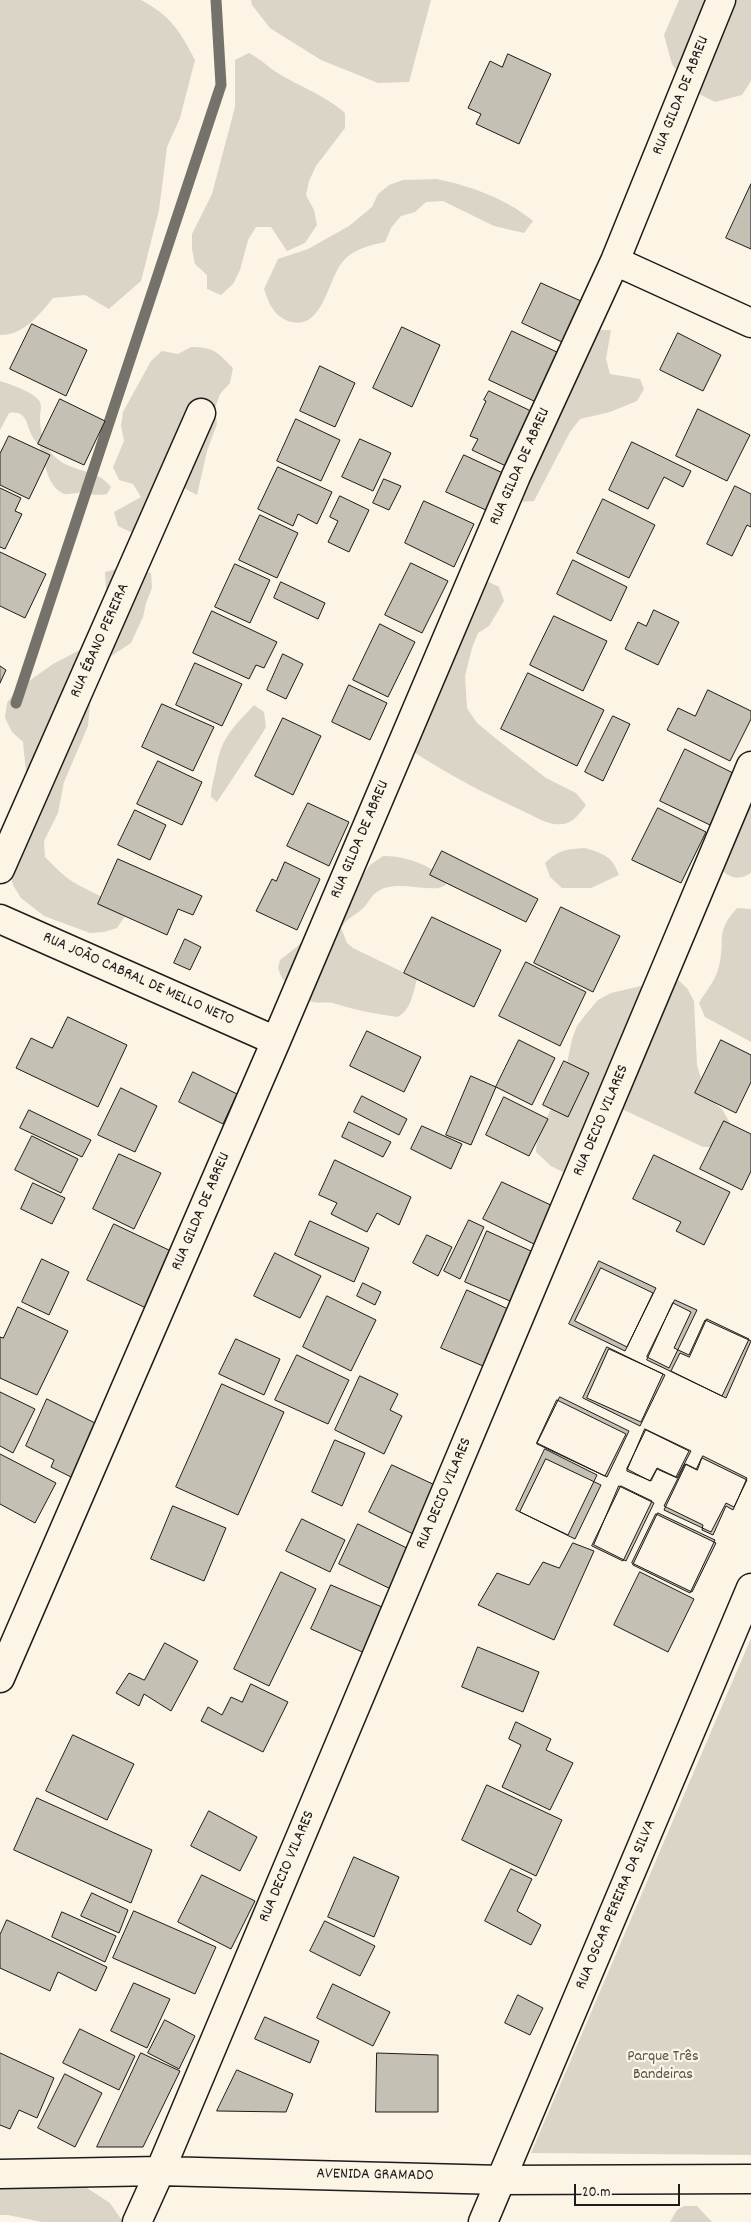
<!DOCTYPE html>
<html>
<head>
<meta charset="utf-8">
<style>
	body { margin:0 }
	#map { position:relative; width:751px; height:2222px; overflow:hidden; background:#fcf5e5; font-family:Dekko,sans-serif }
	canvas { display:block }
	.scale { position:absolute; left:574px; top:2184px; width:106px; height:22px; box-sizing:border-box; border:2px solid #1c1c1c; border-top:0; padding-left:6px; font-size:15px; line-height:18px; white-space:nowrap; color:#1c1c1c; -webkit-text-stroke:4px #fcf5e5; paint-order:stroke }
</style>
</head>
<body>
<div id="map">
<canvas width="751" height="2222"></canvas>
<div class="scale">20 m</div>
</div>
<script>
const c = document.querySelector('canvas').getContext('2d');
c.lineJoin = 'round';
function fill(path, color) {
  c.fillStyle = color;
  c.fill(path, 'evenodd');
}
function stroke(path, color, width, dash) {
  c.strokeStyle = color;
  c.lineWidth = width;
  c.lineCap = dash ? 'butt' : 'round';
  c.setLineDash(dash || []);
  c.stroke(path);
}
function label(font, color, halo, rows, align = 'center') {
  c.font = font + ' Dekko,sans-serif';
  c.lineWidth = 4.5;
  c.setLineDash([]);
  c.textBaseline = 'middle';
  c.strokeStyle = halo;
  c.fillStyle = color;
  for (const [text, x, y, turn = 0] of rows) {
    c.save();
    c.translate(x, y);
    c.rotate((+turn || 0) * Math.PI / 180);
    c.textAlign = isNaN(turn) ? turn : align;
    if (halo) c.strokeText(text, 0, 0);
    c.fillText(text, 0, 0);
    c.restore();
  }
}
fill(new Path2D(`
	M0,0H141C171,16 180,31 195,60L180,118L167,147L159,210L141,281L109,309L85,295L53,298C40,314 23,336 0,335Z
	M251,0H431L409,82L378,83L321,60L270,28L252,5Z
	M679,0H751V81L742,95L715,102L689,89L672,64L664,35Z
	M249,53C261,59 270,69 281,75C303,88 326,96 345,113V128L316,166L309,181L306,195L314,210L317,225L305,243L287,251L271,227H256L248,240L240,270L233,284L221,295L207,289V275L195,264L192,249V234L212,194L235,107V60Z
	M437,179C471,186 507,199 533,221L524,233L494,226L443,201L426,202L415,212L401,216L391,228L385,242C371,245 354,249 344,260C327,278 324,333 288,321C273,315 269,303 264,289L278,259L308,249L349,226L372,207L378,194L389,185L403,180Z
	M595,330H611L606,359L610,374L640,379L644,389L637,401L610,412L580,419L570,432L534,501L519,502Z
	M191,347C214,347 217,352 233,368L230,383L220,394L215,408L217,424L207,451L197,495L178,485L166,493L168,525L159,537L145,539L118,526L114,512L141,497L133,484L119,480L113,467L124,441L121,426L123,412L151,361L162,351L178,354Z
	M0,381C10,384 36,393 40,402C42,407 40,413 40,418C40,428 42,439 47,447C65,476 95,465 111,487L107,494C98,496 90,494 81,493C74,492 68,496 62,493C45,483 46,461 39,445C37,442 34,440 32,436C26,424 27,410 9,413L0,430Z
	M121,568L151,573L152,588L146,603L143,617L131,643L93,668L88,726L64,782L58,813L44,841L45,857C54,866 64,877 75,883C95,895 110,897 125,916L117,928L104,932L90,933L44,916L21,898L13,885L9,870L20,787L26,772L23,742L12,732L5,718L7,703L15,691L53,664L93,643L113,600L106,588L105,572Z
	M485,580L499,587L504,601L489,626L478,633L472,648L465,676L467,708L477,723L515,754L546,778L576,793L586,805C580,813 573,823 563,824C548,826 536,817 523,811C485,794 449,775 414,752Z
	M254,705L264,712L266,727L262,734L217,802L211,797C211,787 214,778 216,769C221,737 233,728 254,705Z
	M751,778V873C737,882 728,877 718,866L721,853L739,832Z
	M585,848C604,854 612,856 619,875L591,888H562L550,877L545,863C559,850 566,849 585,848Z
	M383,856C406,855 426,865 445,877L446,885L439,888C420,890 393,880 377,892C370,896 368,905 361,910C354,916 346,919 341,928L347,943L353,948L417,979C413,993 411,1011 397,1017C376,1014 356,1010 336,1004C328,1001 320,1004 313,1002C297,998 282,983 278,968L280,960L299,945L356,885L370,865Z
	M737,908L751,909V1042L705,1017L699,1003C706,991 716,980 719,966C726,938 714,934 737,908Z
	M676,978L687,988L694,1001L697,1065L706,1096L722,1109L730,1123L732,1138L721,1147H703L624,1110L610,1115L565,1173L551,1166L536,1152L537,1138L555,1101L565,1073L572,1039L577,1026L586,1014L598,1000L611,993Z
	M751,1638V2155L531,2153Z
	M0,2176L57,2187L87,2188L110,2203L123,2222H42L8,2215H0Z
	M684,2206H697L712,2222H670L677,2210Z`), '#dbd5c8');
stroke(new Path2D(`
	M16,703L221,85L216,0`), '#75726c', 11);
const building = new Path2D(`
	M508,54L551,74L519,144L476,124L481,114L468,108L490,61L502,67Z
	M751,184V249L726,238Z
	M541,283L581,301L562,342L522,323Z
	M32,324L87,350L66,396L10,369Z
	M402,327L440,345L412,407L373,388Z
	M512,331L559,353L536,402L489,380Z
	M678,333L721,355L703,391L660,370Z
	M320,366L355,383L335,427L300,411Z
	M489,391L533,412L508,467L472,450L478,439L470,436L486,401L484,400Z
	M60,399L105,421L84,465L38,444Z
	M698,409L750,435L727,481L676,456Z
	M296,419L340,440L321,481L277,461Z
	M9,436L50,455L29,499L0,485V454Z
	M360,439L391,453L373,491L342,477Z
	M632,442L691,471L683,487L664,477L648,509L609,490Z
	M464,455L505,474L488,511L446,492Z
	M278,467L332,492L317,524L298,514L293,526L258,509Z
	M384,479L401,486L389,510L373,503Z
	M735,486L751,494V527L747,525L732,556L707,544Z
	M0,488L21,498L15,511L22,514L5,549L0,547Z
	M340,496L369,510L349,552L328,542L338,521L330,517Z
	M603,499L655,525L629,578L577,553Z
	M424,501L474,524L454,567L405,543Z
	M260,515L298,533L277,578L239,560Z
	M0,552L46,574L25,618L0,606Z
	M573,560L627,587L611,621L557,594Z
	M411,563L448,581L422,633L385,615Z
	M235,564L270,580L250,623L215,607Z
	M281,582L325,603L318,619L274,598Z
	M654,610L679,622L658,665L625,649L638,622L646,626Z
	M212,611L277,642L264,668L256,665L249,679L193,653Z
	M554,616L607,641L583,691L530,665Z
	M380,624L415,642L388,697L353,680Z
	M283,654L303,664L286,699L267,690Z
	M195,663L242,684L222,726L176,705Z
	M0,666L6,670L0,683Z
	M528,673L604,710L577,766L501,729Z
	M349,685L387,703L370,740L332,722Z
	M708,690L751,711V719L730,761L667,730L678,708L695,716Z
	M162,704L214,727L193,771L142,747Z
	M613,716L630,724L603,781L585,772Z
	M283,718L321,736L293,795L255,776Z
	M685,749L735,774L710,825L660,801Z
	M158,761L202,782L182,825L137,804Z
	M308,803L349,822L329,866L287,846Z
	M658,808L706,832L681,883L632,860Z
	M135,810L166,825L150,860L118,845Z
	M442,851L538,899L526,922L430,875Z
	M118,859L202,896L193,915L178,909L167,935L98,904Z
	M285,862L320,879L297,930L256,911L272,879L276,881Z
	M561,907L620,936L593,992L534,963Z
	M432,917L501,950L474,1007L404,973Z
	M185,939L201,947L190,970L174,963Z
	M526,962L586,992L560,1046L499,1016Z
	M68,1017L127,1045L98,1107L16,1068L31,1038L52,1048Z
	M367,1031L421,1057L404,1092L350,1066Z
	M519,1040L555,1058L532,1105L496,1087Z
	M721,1040L751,1055V1082L736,1113L695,1093Z
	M564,1061L589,1073L568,1117L543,1105Z
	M193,1072L237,1094L223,1124L179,1102Z
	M471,1076L496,1087L471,1145L446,1135Z
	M121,1088L157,1106L135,1152L98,1135Z
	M362,1096L407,1119L399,1135L354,1112Z
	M504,1097L548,1119L529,1156L486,1135Z
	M29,1110L91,1140L82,1157L20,1128Z
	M724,1121L751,1134V1171L742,1190L700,1169Z
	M349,1122L391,1142L383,1157L342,1137Z
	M422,1126L462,1144L451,1169L411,1149Z
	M32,1136L78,1159L61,1193L15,1170Z
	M119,1154L161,1173L134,1229L93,1209Z
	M654,1155L730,1192L704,1245L676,1231L681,1222L633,1199Z
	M335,1160L411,1197L399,1225L377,1213L367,1232L331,1214L337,1203L319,1195Z
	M502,1182L557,1208L538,1246L483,1219Z
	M33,1183L65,1198L52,1224L21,1209Z
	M469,1220L484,1227L460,1279L444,1271Z
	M310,1221L369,1248L354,1282L295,1255Z
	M114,1224L173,1252L146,1308L87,1280Z
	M487,1231L531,1251L510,1301L465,1282Z
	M427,1235L452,1247L438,1276L413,1263Z
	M275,1253L321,1276L300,1318L254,1296Z
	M42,1259L69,1272L49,1315L22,1302Z
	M599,1261L656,1288L625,1351L569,1324Z
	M601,1268L653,1293L627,1347L575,1321Z
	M363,1283L381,1292L375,1305L357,1296Z
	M467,1290L508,1309L483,1366L441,1348Z
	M327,1296L376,1320L351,1371L303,1347Z
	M675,1300L697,1310L669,1368L647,1357Z
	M673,1303L691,1312L674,1348L689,1355L705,1320L751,1341L726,1398L647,1360Z
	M18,1307L68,1331L37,1395L0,1378V1337L3,1338Z
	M707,1319L749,1339L722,1396L671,1371L680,1353L689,1357Z
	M236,1339L280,1359L264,1395L219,1374Z
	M607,1347L665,1375L640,1426L583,1398Z
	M609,1349L663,1374L641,1422L587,1398Z
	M297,1355L349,1380L328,1424L275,1400Z
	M360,1376L398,1394L390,1410L402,1416L384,1454L335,1430Z
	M222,1384L284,1412L238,1515L176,1487Z
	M0,1392L35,1409L13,1453L0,1446Z
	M560,1397L629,1431L607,1477L537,1444Z
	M47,1399L99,1425L73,1478L51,1467L54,1460L26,1446Z
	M557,1400L626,1434L605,1476L537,1443Z
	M645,1429L691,1451L677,1478L657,1469L651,1481L627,1471Z
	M646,1430L689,1451L676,1477L657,1468L650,1481L627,1469Z
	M335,1440L365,1453L342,1506L312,1492Z
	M545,1449L597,1475L568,1535L516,1510Z
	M0,1454L56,1483L35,1523L0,1504Z
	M703,1456L747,1478L733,1510L726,1506L713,1535L702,1530L703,1525L664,1506L685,1464L697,1470Z
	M702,1458L747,1480L734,1507L726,1503L711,1532L664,1510L686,1464L696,1469Z
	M546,1459L601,1485L575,1539L520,1512Z
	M392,1465L437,1486L413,1534L369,1512Z
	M619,1486L654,1503L626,1561L594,1545Z
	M621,1486L652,1501L623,1561L592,1546Z
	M173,1506L226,1528L204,1581L151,1559Z
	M658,1513L715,1540L690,1593L633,1565Z
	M656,1514L716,1543L692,1592L632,1563Z
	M302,1519L345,1540L330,1572L286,1551Z
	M358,1524L419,1554L399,1593L339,1564Z
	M573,1543L594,1551L554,1640L478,1605L497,1573L529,1585L543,1562L559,1568Z
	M281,1572L316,1589L269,1686L234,1669Z
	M640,1572L694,1599L668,1652L614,1625Z
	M331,1585L389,1610L369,1655L311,1629Z
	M165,1643L198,1661L171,1711L144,1694L139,1706L116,1693L129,1673L144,1680Z
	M478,1647L539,1672L523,1712L462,1687Z
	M251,1684L288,1702L263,1752L201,1721L208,1707L222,1715L231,1697L242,1702Z
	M516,1722L551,1739L546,1750L573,1763L550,1810L502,1787L521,1745L509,1739Z
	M73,1735L134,1764L107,1820L46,1791Z
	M487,1785L562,1820L536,1876L462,1840Z
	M37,1798L152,1850L131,1903L14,1850Z
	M209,1811L257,1837L240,1871L191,1846Z
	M354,1857L399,1877L374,1937L328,1917Z
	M511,1869L532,1879L517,1911L541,1925L531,1945L485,1921Z
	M202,1875L255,1901L231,1949L178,1922Z
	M92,1893L128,1910L119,1933L81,1916Z
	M134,1911L216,1947L195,1994L113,1958Z
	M62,1912L116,1936L105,1962L52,1937Z
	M7,1920L107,1967L96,1991L58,1972L50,1991L0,1968V1935Z
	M325,1921L375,1946L360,1976L310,1951Z
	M134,1983L170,1999L147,2048L111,2031Z
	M333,1984L390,2012L373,2046L317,2018Z
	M518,1995L543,2008L530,2035L505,2023Z
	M265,2017L319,2041L310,2063L255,2039Z
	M165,2020L195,2036L179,2069L148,2053Z
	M80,2029L135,2056L119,2090L63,2063Z
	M0,2053L54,2078L37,2118L19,2110L10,2129L0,2125Z
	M141,2053L180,2071L143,2147H97Z
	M377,2053L438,2055V2112H376Z
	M237,2070L293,2094L286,2112L217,2111Z
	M65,2074L102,2093L75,2147L38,2128Z`);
fill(building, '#c4c0b3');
stroke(building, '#1c1c1c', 1);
const minor = new Path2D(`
	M615,261L751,323
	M0,869L201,413
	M0,919L276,1041
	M0,1678L276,1041L516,476L615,261L721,0
	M0,2174L160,2171L501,2180L751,2179
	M137,2222L160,2171L751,766
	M483,2222L751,1588`);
stroke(minor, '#1c1c1c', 31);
stroke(minor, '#fcf5e5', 28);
label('16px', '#1c1c1c', '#fcf5e5', [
	["RUA GILDA DE ABREU",682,96,-68],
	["RUA GILDA DE ABREU",521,467,-66],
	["RUA ÉBANO PEREIRA",101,641,-66],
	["RUA GILDA DE ABREU",361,840,-67],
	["RUA JOÃO CABRAL DE MELLO NETO",138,980,24],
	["RUA DECIO VILARES",602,1121,-67],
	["RUA GILDA DE ABREU",202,1212,-67],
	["RUA DECIO VILARES",445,1494,-67],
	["RUA DECIO VILARES",288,1867,-67],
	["RUA OSCAR PEREIRA DA SILVA",617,1905,-67],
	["AVENIDA GRAMADO",375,2176,1]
]);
label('16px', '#555450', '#fcf5e5', [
	["Parque Três",663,2058],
	["Bandeiras",663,2076]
]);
</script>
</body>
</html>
